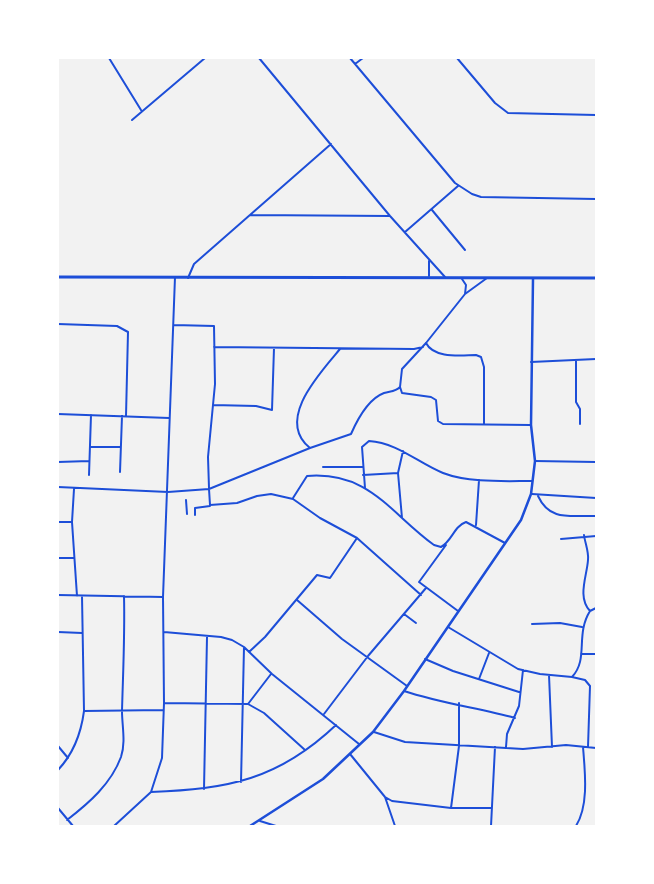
<!DOCTYPE html>
<html>
<head>
<meta charset="utf-8">
<style>
	body { margin:0 }
	#map { position:relative; width:654px; height:884px; overflow:hidden; background:#f2f2f2; font-family:"DejaVu Sans",sans-serif }
	canvas { display:block }
	.frame { position:absolute; inset:0; border:59px solid #fff; pointer-events:none }
</style>
</head>
<body>
<div id="map">
<canvas width="654" height="884"></canvas>
<div class="frame"></div>
</div>
<script>
const c = document.querySelector('canvas').getContext('2d');
c.lineJoin = 'round';
function stroke(path, color, width, dash) {
  c.strokeStyle = color;
  c.lineWidth = width;
  c.lineCap = dash ? 'butt' : 'round';
  c.setLineDash(dash || []);
  c.stroke(path);
}
stroke(new Path2D(`
	M109,58L141,110
	M259,58L390,216L445,277
	M350,58L455,183L472,194L481,197L596,199
	M457,58L495,103L508,113L596,115
	M355,64L363,58
	M132,120L205,58
	M432,210L465,250
	M250,215L390,216
	M405,232L458,186
	M429,276V261
	M188,278L194,264L331,144
	M462,279L466,285L465,294
	M58,324L117,326L128,332L126,416
	M174,325L214,326L215,384L208,457L209,488
	M426,343C434,359 462,355 476,355L481,357L484,367V424
	M214,347L414,349L423,347
	M576,361V402L580,409V424
	M531,362L596,359
	M400,387L402,393L431,397L436,400L438,421L443,424L530,425
	M213,405L256,406L272,410L274,348
	M58,414L169,418
	M90,447H120
	M310,448C275,420 320,373 340,349
	M535,461L596,462
	M58,462L89,461
	M323,467H362
	M120,472L122,416
	M89,475L91,415
	M363,475L398,473
	M58,487L168,492L209,489L210,505L237,503L257,496L271,494L293,499L320,518L357,538L421,595
	M365,488L362,447L369,441C398,443 418,463 443,473C469,483 504,481 532,481
	M74,489L72,522L77,596
	M209,489L310,448L351,434C358,418 368,399 384,393C390,391 395,392 400,387L402,369L426,343L465,294L487,278
	M532,494L596,498
	M538,496C550,522 571,515 596,516
	M293,498L307,476C369,471 390,513 434,545L441,547C452,541 454,526 466,522L505,543
	M186,500L187,514
	M195,515V508L210,506
	M402,518L398,473L403,451
	M58,522H72
	M476,525L479,480
	M584,535C585,543 589,552 588,560C587,576 577,597 590,611
	M561,539L596,536
	M446,545L419,582L458,611
	M58,558H73
	M58,595L163,597
	M297,600L342,639L407,686
	M590,611L596,608
	M404,614L416,623
	M532,624L560,623L582,627
	M448,627L518,669L540,674L572,677C589,659 575,635 590,611
	M58,632L82,633
	M164,632L221,637L232,640L244,647L272,674L359,744
	M249,652L265,637L317,575L330,578L357,538
	M581,654H596
	M425,659L453,671L519,692
	M549,675L552,747
	M572,677L585,680L590,686L588,747
	M479,679L489,653
	M404,691C440,703 478,708 515,718
	M164,703L248,704L264,713L305,750
	M248,704L271,674
	M84,711L163,710
	M324,714L368,656L426,588
	M374,732L405,742L523,749L566,745L596,748
	M58,746L68,758
	M506,747L507,734L519,706L523,670
	M350,754L385,797L392,801L451,808H492
	M58,770C74,753 81,734 84,711L82,596
	M241,782L244,647
	M204,789L207,637
	M151,792C228,789 278,780 336,725
	M385,797L395,826
	M58,808L73,826
	M451,808L459,746V703
	M67,820C89,803 111,784 121,757C126,742 122,726 122,711C123,673 125,635 124,596
	M260,821L276,826
	M114,826L151,792L162,758L164,703L163,597L175,277
	M491,826L495,747
	M576,826C589,805 585,772 583,747`), '#1d4ed8', 2);
stroke(new Path2D(`
	M250,826L323,779L373,732L404,691L521,520L531,494L535,461L531,425L533,279`), '#1d4ed8', 2.5);
stroke(new Path2D(`
	M58,277L596,278`), '#1d4ed8', 3);
</script>
</body>
</html>
